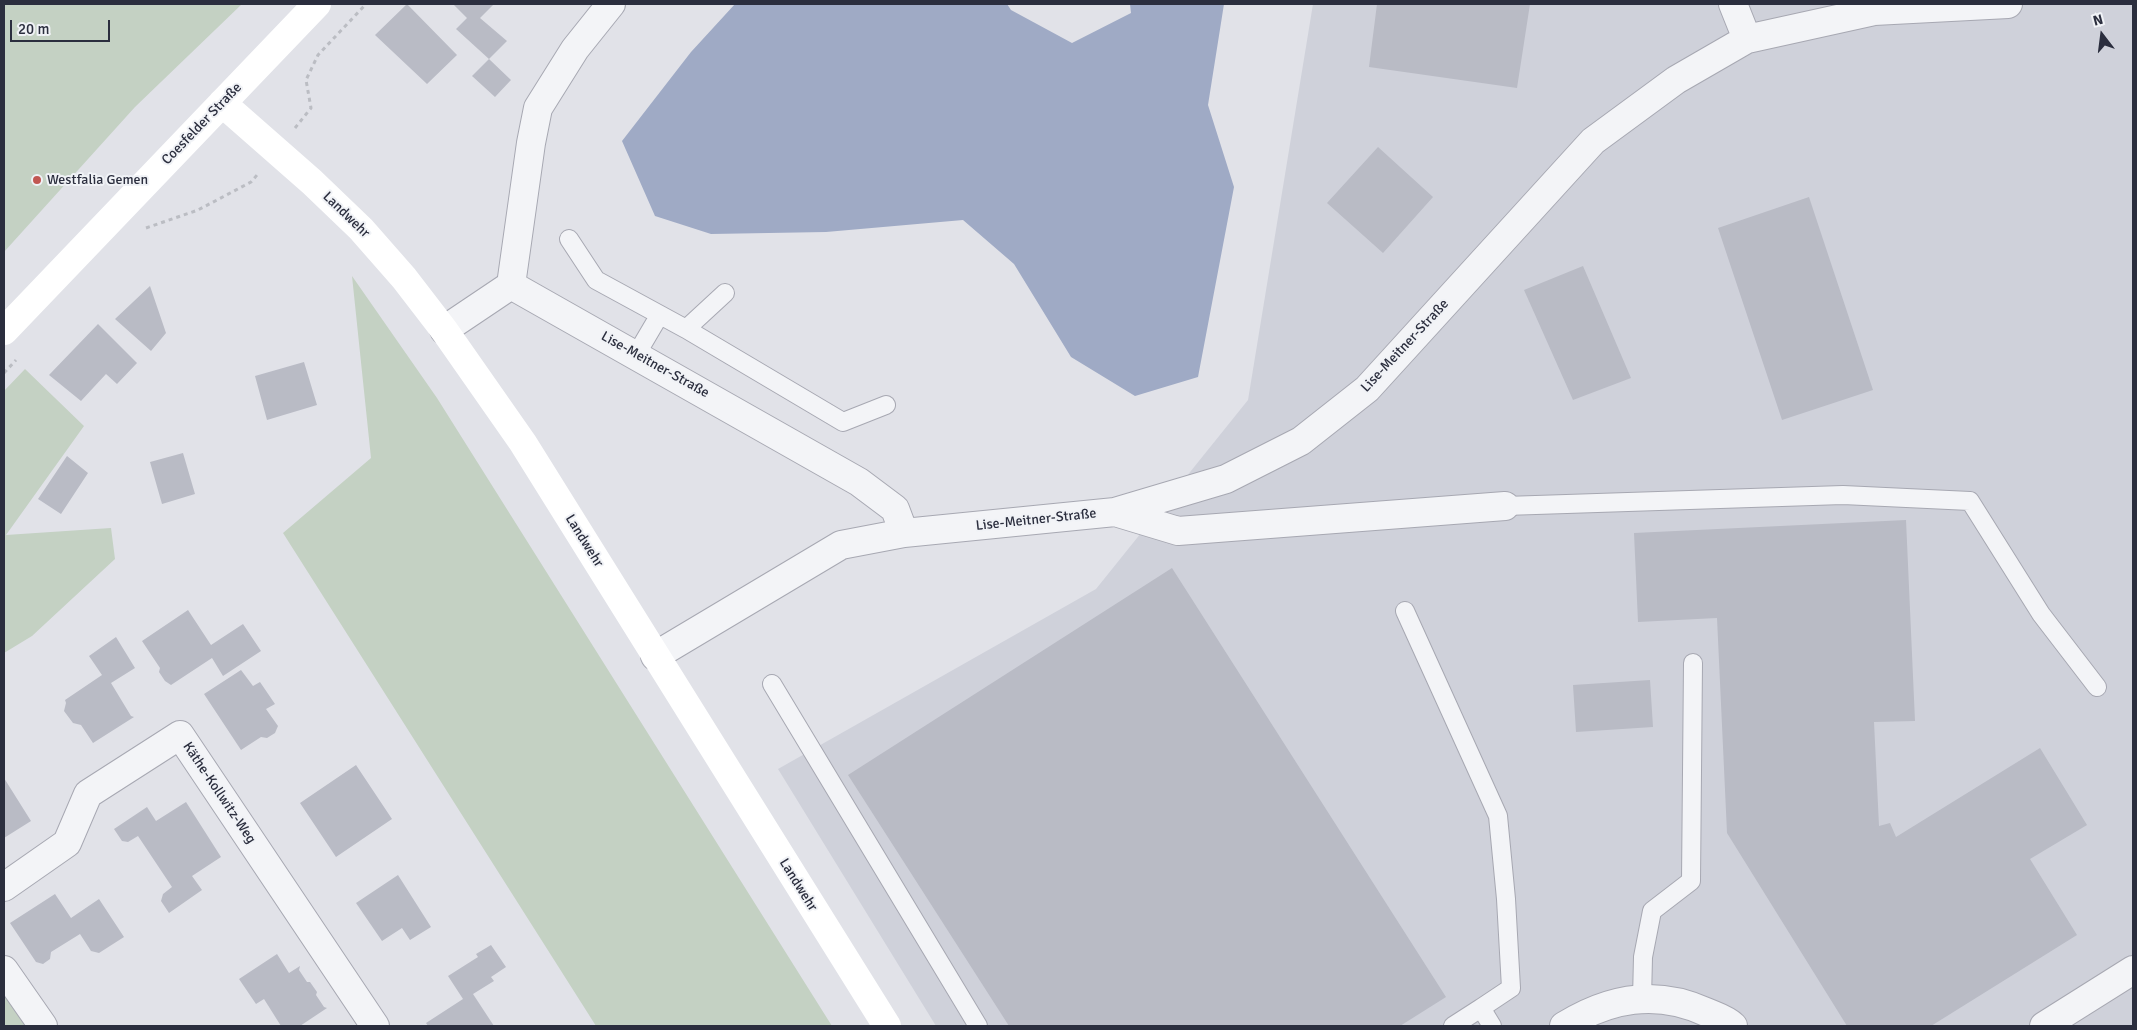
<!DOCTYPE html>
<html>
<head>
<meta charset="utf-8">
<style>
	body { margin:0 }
	#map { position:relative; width:2137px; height:1030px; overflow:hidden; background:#e1e2e8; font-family:Signika,sans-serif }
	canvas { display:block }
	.frame { position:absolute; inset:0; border:5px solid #2b2e3e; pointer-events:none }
	.north { position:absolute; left:2077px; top:10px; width:50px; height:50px; -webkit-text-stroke:4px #f0f2f6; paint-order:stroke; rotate:345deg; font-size:14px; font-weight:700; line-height:20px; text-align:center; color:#2b2e3e }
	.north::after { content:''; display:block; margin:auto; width:18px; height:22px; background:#2b2e3e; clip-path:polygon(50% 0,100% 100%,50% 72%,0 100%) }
	.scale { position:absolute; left:10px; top:20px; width:100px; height:22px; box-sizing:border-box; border:2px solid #2b2e3e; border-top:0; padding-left:6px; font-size:15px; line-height:18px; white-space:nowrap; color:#2b2e3e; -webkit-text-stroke:4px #f0f2f6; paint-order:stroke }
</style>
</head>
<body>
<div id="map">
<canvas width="2137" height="1030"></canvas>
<div class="frame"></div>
<div class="north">N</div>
<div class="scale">20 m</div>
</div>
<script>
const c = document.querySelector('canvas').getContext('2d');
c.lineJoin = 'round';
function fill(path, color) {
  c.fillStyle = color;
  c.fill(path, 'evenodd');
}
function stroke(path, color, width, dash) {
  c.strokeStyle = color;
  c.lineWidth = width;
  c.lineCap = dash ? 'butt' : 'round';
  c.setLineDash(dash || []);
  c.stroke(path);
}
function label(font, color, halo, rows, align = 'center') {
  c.font = font + ' Signika,sans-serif';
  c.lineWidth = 4;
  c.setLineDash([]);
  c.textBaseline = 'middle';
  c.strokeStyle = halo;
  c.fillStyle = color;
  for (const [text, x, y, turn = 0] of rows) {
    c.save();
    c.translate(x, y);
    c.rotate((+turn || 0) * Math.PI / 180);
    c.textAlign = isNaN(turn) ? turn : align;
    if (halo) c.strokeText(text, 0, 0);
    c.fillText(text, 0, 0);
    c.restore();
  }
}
fill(new Path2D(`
	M1313,4H2133V1026H936L778,769L1096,589L1248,400Z`), '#cfd1da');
fill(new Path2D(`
	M4,4H242L135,107L4,252Z
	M352,276L437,398L832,1026H596L283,533L371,458Z
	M25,369L84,426L6,535L111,528L115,559L32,636L4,653V391Z
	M4,987L30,1026H4Z`), '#c4d1c3');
fill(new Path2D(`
	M735,4H1007L1011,10L1072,43L1131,13L1130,4H1224L1208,105L1234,187L1198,377L1135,396L1071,357L1014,264L963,220L826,232L711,234L655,216L622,141L691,52Z`), '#9faac5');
fill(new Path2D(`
	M407,4L457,55L427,84L375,35Z
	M453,4H494L480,18L507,41L489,59L456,29L467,18Z
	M1377,4H1530L1517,88L1369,67Z
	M489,59L511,80L495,97L472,76Z
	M1378,147L1433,197L1383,253L1327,203Z
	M1809,197L1873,390L1782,420L1718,228Z
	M1583,266L1631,378L1573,400L1524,290Z
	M150,286L166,333L151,351L115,319Z
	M98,324L137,363L117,384L106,374L81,401L49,375Z
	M304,362L317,405L267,420L255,376Z
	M183,453L195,494L162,504L150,462Z
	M67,456L88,473L61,514L38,499Z
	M1906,520L1915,721L1874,722L1879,826L1890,823L1896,837L2040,748L2087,825L2030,859L2077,935L1931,1026H1847L1727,833L1717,618L1638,622L1634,533Z
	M1172,568L1446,997L1400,1026H1009L848,775Z
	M188,610L211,645L243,624L261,651L223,676L212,658L171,685L165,681L159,672L160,668L142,641Z
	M116,637L135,668L111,683L131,716L134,717L93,743L81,725L73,723L64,711L66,703L65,700L102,675L89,656Z
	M241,670L253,686L260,682L275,704L266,709L278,726L275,733L267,738L261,737L241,750L204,694Z
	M1650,680L1653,727L1576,732L1573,685Z
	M356,765L392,819L336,857L300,803Z
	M4,778L31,821L4,838Z
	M186,802L221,857L192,876L202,890L169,913L161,901L163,894L172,887L138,836L128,842L122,841L114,829L147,807L156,821Z
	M398,875L431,927L410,940L402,928L382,941L356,903Z
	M55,894L71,918L99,899L124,937L99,953L91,951L80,934L51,952L50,959L43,964L36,962L10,923Z
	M491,945L506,967L491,977L494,981L473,994L494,1026H428L426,1023L463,999L448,976L478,957L476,954Z
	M277,954L289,973L300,966L299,970L307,982H310L317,992L316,995L324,1007L327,1008L300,1026H281L264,999L256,1004L239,979Z`), '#b9bbc5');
const service = new Path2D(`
	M569,239L596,280L686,329L843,422L886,405
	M686,329L725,293
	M636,355L659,316
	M1505,506L1843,495L1970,501L2041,614L2097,687
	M1405,611L1498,816L1506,899L1511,988L1481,1008L1492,1026
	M772,684L978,1026
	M1642,999L1643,957L1652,911L1691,881L1693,663
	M1453,1026L1481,1008`);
const minor = new Path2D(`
	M1733,4L1747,39
	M511,285L531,143L538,108L575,49L611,4
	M444,330L511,285L859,482L895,509L904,533
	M1115,512L1178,531L1505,506
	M655,656L841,545L904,533L1115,512L1226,479L1301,441L1367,389L1593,141L1676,80L1747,39L1874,11L2008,4
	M4,887L67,843L88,794L180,735L375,1026
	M4,970L43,1026
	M1564,1026C1609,998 1656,989 1706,1012C1715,1016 1726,1019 1733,1026
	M2044,1026L2133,970`);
stroke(service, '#a7a8b2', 20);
stroke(minor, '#a7a8b2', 30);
stroke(new Path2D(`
	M295,128L311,108L306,80L318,55L366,4
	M146,228L198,210L251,182L257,175
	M4,373L16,360`), '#bbbdc3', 3, [4, 4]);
stroke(service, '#f3f4f7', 18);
stroke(minor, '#f3f4f7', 28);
stroke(new Path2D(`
	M222,103L312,182L361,229L404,278L444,330L523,443L887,1026
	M4,331L317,4`), '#fff', 28);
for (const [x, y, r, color] of [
	[37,180,5,"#c15752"]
]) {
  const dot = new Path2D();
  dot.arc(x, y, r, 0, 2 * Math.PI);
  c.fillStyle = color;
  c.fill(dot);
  stroke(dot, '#f0f2f6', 2);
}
label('14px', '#2b2e3e', '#f0f2f6', [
	["Coesfelder Straße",202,124,-46],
	["Landwehr",346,215,44],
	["Lise-Meitner-Straße",1405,346,-47],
	["Lise-Meitner-Straße",655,365,29],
	["Lise-Meitner-Straße",1036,520,-6],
	["Landwehr",584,541,58],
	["Käthe-Kollwitz-Weg",219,793,56],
	["Landwehr",798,885,58]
]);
label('14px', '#2b2e3e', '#f0f2f6', [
	["Westfalia Gemen",47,180]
], 'left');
</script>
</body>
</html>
